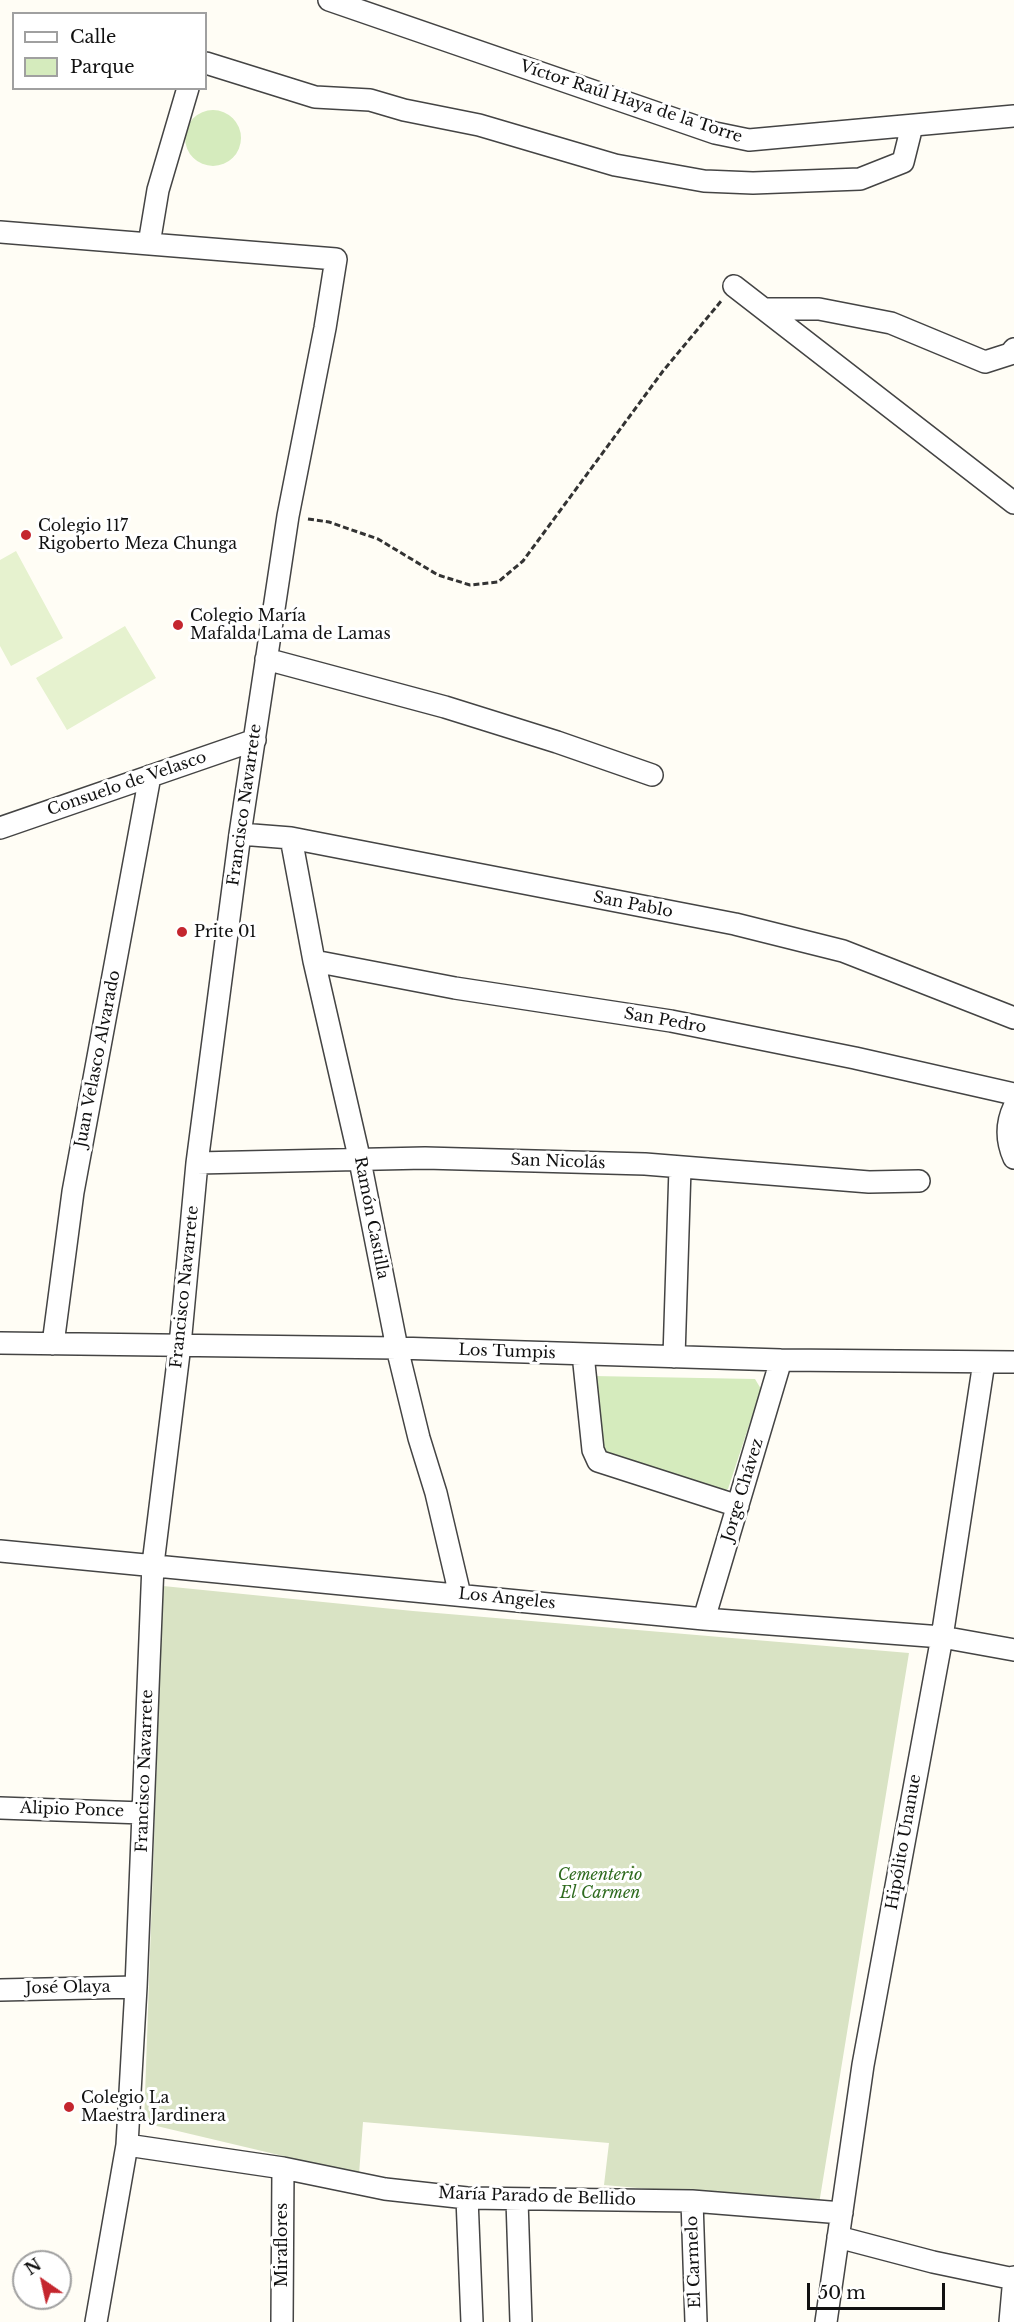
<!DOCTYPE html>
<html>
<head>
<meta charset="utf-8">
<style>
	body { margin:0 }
	#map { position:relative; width:1014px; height:2322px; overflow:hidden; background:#fffdf5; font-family:"Libre Baskerville",serif }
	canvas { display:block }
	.legend { position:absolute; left:12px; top:12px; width:195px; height:78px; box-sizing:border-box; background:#fff; border:2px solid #a0a0a0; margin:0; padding:8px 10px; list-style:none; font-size:18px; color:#111 }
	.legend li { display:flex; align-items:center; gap:12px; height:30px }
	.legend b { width:30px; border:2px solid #a0a0a0 }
	.north { position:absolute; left:12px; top:2250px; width:60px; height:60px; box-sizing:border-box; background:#fff; border:2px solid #a0a0a0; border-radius:50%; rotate:326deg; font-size:16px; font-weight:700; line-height:24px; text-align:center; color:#111 }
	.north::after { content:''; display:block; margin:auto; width:21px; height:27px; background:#c4262e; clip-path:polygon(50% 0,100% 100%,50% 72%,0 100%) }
	.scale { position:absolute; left:807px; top:2283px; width:138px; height:27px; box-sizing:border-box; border:3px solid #111; border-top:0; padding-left:8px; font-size:18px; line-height:21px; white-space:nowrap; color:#111; -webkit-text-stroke:4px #fff; paint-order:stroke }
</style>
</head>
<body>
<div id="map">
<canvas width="1014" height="2322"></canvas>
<ul class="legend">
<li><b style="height:8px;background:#fff"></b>Calle</li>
<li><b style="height:16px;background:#d5ebbd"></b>Parque</li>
</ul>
<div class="north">N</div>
<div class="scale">50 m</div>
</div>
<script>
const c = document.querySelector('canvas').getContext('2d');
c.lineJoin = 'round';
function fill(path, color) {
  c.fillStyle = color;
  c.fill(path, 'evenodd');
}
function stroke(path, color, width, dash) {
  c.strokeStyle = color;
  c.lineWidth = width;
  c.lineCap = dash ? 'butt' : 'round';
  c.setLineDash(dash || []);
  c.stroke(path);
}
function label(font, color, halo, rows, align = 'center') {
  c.font = font + ' "Libre Baskerville",serif';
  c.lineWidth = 6;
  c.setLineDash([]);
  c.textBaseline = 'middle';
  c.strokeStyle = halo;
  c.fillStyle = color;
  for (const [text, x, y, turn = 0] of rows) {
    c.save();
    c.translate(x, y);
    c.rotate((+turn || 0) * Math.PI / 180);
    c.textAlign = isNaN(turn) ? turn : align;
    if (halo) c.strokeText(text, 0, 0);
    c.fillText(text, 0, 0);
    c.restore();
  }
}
fill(new Path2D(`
	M185 138a28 28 0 1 1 56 0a28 28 0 1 1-56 0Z
	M593,1376L755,1379L761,1389L728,1489L724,1491L602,1451Z`), '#d5ebbd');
fill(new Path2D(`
	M163,1586L413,1611L909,1653L819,2204L604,2185L609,2143L363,2122L359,2174L144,2123Z`), '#d9e3c4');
fill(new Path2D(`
	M16,551L63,638L11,666L0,646V560Z
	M125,626L156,678L67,730L36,678Z`), '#e6f2cf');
const minor = new Path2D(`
	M329,0L715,133L749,140L1014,116
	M206,63L315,97L370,100L404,110L479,125L615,165L704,181L753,183L860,179L903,162L912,126
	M0,232L336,259L325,328L288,516L240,834L197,1163L180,1345L153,1564L136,1987L127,2145L96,2322
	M149,244L158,190L188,88
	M734,286L1014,503
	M764,309H819L891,323L985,362L1010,354L1014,349
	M266,659L445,707L557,742L652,775
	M0,828L255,740
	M240,834L291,838L327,845L735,924L843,951L1014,1018
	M291,838L314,961L360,1161L397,1348L419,1438L436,1493L460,1595
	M314,961L455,988L671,1021L855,1058L1014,1094
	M1014,1107C1006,1124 1006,1140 1014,1158
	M197,1163L425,1158L645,1164L869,1182L919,1181
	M0,1343L397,1348L781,1360L1014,1362
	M53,1344L73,1192L150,776
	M583,1354L593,1450L598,1461L738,1506
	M674,1357L680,1168
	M0,1551L704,1619L942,1637L1014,1650
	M704,1619L781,1360
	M0,1808L143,1813
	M0,1990L136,1987
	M127,2145L283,2168L385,2189L467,2198L692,2201L842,2213
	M467,2198L472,2322
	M517,2200L521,2322
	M692,2201L696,2322
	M838,2237L933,2262L1014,2279
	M282,2322L283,2168
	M826,2322L863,2065L942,1637L984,1362
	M1010,2322L1014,2277`);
stroke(minor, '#444', 24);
stroke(new Path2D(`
	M308,519L329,522L378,539L438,575L470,585L498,582L523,561L663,371L722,300`), '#333', 3, [6, 3]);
stroke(minor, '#fff', 21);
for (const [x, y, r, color] of [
	[26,535,6,"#c4262e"],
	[178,625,6,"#c4262e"],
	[182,932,6,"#c4262e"],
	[69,2107,6,"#c4262e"]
]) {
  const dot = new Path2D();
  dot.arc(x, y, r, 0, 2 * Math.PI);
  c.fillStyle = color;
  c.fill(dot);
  stroke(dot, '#fff', 2);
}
label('16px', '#111', '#fff', [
	["Víctor Raúl Haya de la Torre",631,102,18],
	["Consuelo de Velasco",127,784,-19],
	["Francisco Navarrete",245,805,-82],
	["San Pablo",633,905,11],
	["San Pedro",665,1021,10],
	["Juan Velasco Alvarado",98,1059,-79],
	["San Nicolás",558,1162,2],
	["Ramón Castilla",371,1218,79],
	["Francisco Navarrete",185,1287,-84],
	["Los Tumpis",507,1352,2],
	["Jorge Chávez",743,1490,-73],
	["Los Angeles",507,1599,6],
	["Francisco Navarrete",145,1771,-88],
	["Alipio Ponce",72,1810,2],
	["Hipólito Unanue",904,1842,-80],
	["José Olaya",68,1988,-1],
	["María Parado de Bellido",537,2197,2],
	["Miraflores",282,2245,-90],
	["El Carmelo",694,2262,-92]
]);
label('16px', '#111', '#fff', [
	["Colegio 117",38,526],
	["Rigoberto Meza Chunga",38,544],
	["Colegio María",190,616],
	["Mafalda Lama de Lamas",190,634],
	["Prite 01",194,932],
	["Colegio La",81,2098],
	["Maestra Jardinera",81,2116]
], 'left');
label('italic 16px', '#2f6b1f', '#fff', [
	["Cementerio",600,1875],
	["El Carmen",600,1893]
]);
</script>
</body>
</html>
